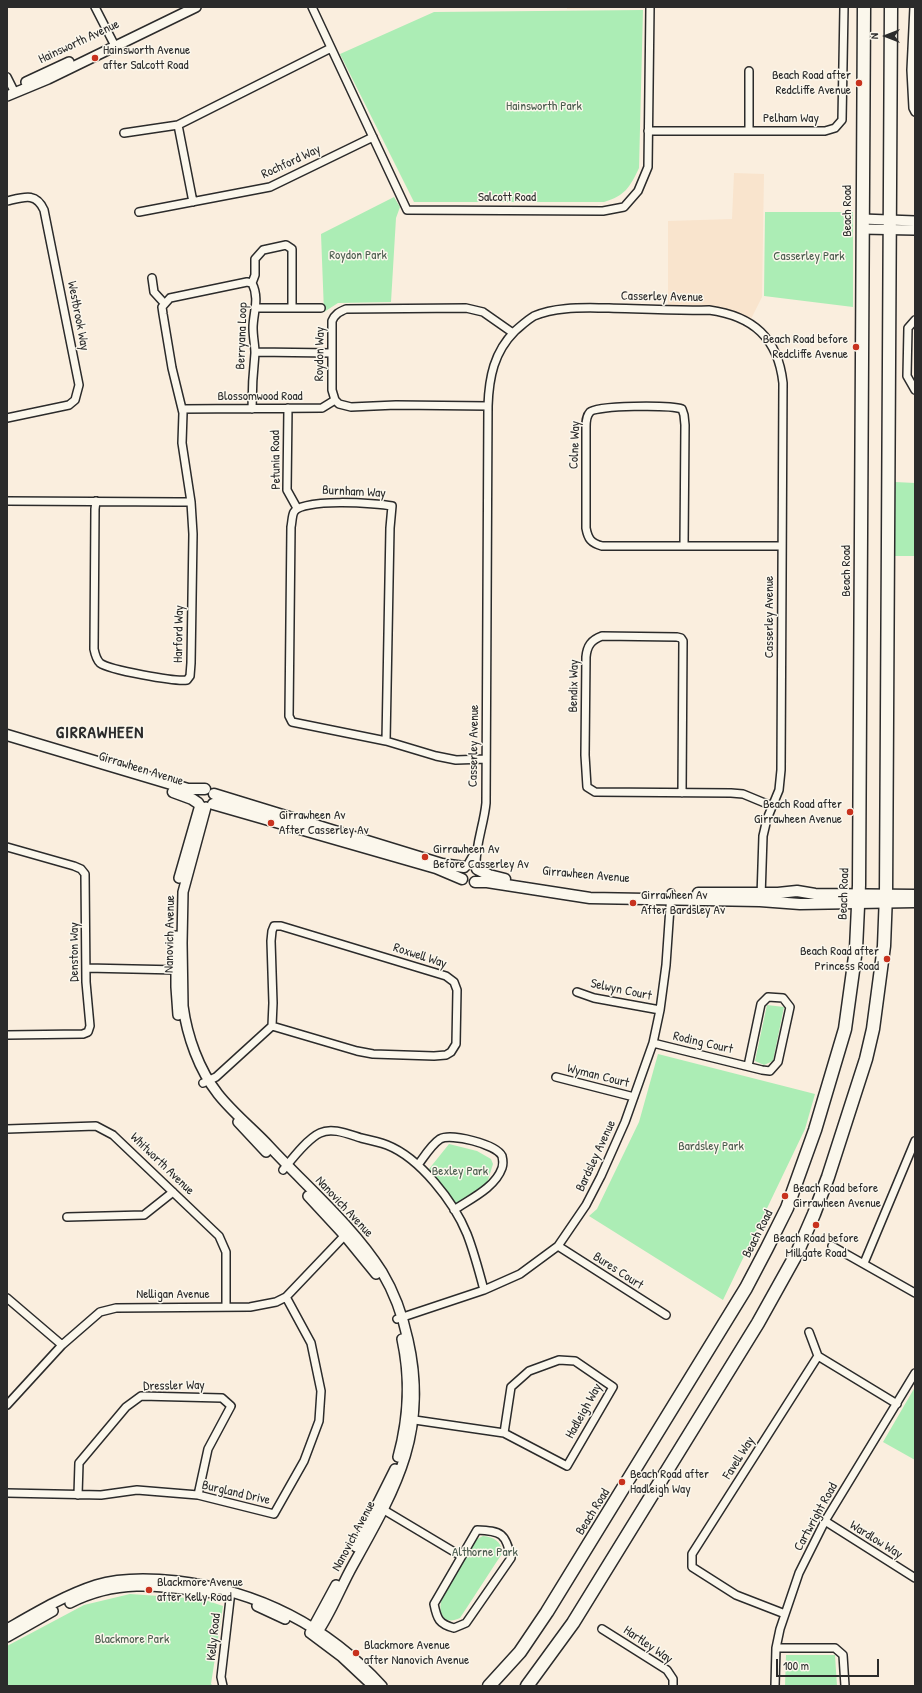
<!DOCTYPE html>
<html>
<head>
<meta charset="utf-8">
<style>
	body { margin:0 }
	#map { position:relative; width:922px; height:1693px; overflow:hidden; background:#faeede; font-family:"Patrick Hand",sans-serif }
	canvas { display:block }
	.frame { position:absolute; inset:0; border:8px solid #2b2b2b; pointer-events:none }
	.north { position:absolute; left:866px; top:16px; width:40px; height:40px; -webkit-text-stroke:3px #fbf7ec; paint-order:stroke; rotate:270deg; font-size:11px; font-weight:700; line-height:16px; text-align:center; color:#2b2b2b }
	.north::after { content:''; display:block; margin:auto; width:14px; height:18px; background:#2b2b2b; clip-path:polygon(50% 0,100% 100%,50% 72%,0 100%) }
	.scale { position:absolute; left:776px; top:1659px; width:103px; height:18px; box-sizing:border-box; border:2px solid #2b2b2b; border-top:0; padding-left:5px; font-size:12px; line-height:14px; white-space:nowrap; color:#2b2b2b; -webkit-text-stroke:3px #fbf7ec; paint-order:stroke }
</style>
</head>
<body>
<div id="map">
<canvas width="922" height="1693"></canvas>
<div class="frame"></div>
<div class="north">N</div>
<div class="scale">100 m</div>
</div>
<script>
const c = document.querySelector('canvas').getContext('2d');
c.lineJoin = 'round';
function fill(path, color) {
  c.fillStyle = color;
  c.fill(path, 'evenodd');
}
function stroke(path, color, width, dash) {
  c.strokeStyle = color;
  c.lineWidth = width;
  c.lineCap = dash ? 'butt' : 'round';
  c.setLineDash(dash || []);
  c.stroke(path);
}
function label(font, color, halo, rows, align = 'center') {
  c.font = font + ' "Patrick Hand",sans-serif';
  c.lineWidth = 3;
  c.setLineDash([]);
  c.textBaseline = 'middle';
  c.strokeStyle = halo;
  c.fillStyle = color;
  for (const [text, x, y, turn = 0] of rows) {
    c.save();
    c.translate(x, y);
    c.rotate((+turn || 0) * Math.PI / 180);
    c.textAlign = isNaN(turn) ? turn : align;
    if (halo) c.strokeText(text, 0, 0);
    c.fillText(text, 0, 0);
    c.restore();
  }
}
fill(new Path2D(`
	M567,7H642L567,9Z
	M734,173L764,174L762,297L751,319L723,309L709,307H668V221L732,219Z`), '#f9e4cd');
fill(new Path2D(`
	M643,10L639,168C630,187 625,196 604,202H414L340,54L434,12Z
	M394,197L400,207L396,218L391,302L338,303L324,312L321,234Z
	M765,212H853V307L764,296Z
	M895,482L915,483V556H895Z
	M767,1005L784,1007L773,1061L764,1065L755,1061Z
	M658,1054L815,1094L805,1129L723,1300L589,1216L597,1209L639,1122Z
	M449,1144L477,1151L491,1159L493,1164L487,1183L455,1204L429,1169Z
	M915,1387V1460L883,1442Z
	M483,1536C494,1537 500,1541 503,1552L460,1618C444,1626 437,1613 442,1599L475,1540Z
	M130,1594L202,1599L223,1606L211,1684L213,1686H7V1646L84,1605Z
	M786,1655H835L837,1686H785Z`), '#acedb5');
const minor = new Path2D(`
	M95,7L115,46
	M312,7L407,210L603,211L624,207L638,191L648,167L650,7
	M914,7L911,70L913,108L915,112
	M749,71V131
	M7,77L15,93
	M178,125L193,202
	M648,131H825L835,128L842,120L844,7
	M124,133L178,125L331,48
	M7,201C24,197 36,192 44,210L79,385L75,400L69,405L7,418
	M139,212L270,187L373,137
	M152,278L154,292L164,303
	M252,283L255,275V259L263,250L286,245L292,249V308
	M256,308H321
	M915,320L908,328L907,376L915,390
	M255,352L332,353
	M488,406L396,405L351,407L339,404L335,400L332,390V321C335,314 339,312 346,309L466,308L483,312L513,333
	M288,408L287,490L297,508
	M182,409L322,408L335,400
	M7,501L178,502H191L193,534L191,663L190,676L187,680C176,682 109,670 100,663C96,659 95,654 94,649L95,509L96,501
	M191,502L182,443L183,413L172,368L163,314L162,307L170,298L247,282L252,283C260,299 253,313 253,328C253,337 255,345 255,353C253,372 252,390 252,409
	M684,546L685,425L684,415L682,409C671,405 596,405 590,412C586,416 586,422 586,427V528C588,539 591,543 602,546H782
	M386,741L390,528L392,506C377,503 301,498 294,512C292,515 292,523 291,527L289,716L292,722L386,741L436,756L456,760L486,759
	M682,793L683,641L681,638L677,637L602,636C591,640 587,646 586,657L585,755L587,787L595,792L731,793L743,794L772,806
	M7,847L74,866L81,869L85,874L86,982L90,1026L88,1032L83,1034L7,1035
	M467,866L475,852
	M476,867C475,845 484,825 486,803L488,406C489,377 494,352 515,331C521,326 527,320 534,316C557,306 585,308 609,308C642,309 676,311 709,310C753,316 778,338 783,383L781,770L779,790L767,819L763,836L761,897
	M86,968L179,970
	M577,992L594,998L660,1010
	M653,1043L762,1070L770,1071L778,1062L790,1007L783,998L768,997L761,1004L748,1066
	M556,1077L634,1097
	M203,1083L216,1077L272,1026L273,1003L271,941L272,931L274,926H281L446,976L454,982L457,990L456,1044L451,1052L446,1055L434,1056L373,1054L357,1051L272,1026
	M7,1129L96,1126L113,1135L219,1236L226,1252V1307
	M418,1165C424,1157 431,1145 440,1139C451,1133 496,1144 502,1156C503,1160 503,1165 502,1168C495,1188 470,1199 454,1210
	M283,1170C292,1159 307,1139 320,1133C332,1127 348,1134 361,1138C370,1140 379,1142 387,1145C420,1158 454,1202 467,1234C474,1252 479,1271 484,1290
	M67,1217L144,1215L173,1192
	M558,1246L666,1315
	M832,1246L915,1293
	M864,1263L915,1141
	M7,1298L62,1345
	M397,1319L484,1290L520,1274L558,1246L586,1205L601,1176L625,1122L653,1043L660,1010L666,965L671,893
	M809,1332L818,1356
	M7,1405L62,1345L100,1312L116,1308L250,1307L276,1302L286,1297L348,1232
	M408,1419L504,1433L567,1466L613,1387L575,1361L559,1360L529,1371L511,1387L504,1433
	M7,1493L101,1495L137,1490L198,1495L274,1514L304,1461L319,1421L321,1391L311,1343L286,1297
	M78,1495L79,1463L126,1407L141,1396L222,1398L231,1406L208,1449L198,1495
	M379,1507L461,1556
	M825,1521L915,1578
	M477,1530C501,1531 506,1533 511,1558L466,1623L454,1628C439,1624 437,1619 434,1604Z
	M785,1614L736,1595L692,1567V1554L818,1356L897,1404
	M602,1629L667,1670L673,1679V1686
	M776,1648H835L843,1655L845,1686
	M223,1686L221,1677L231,1591
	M775,1686L776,1648L780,1629L799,1573L825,1521L915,1373`);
const tertiary = new Path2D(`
	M26,82L69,62
	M7,96L48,79L196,7
	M862,219L915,221
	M862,229L915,230
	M206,807L183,892L182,943L183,1006C187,1036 199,1070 218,1094C233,1113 253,1129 269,1146C306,1186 353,1226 382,1272C394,1292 403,1317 408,1340C429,1432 396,1488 353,1565C340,1588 331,1614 315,1636
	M179,878L200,805
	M176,936V987L178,1015
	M238,1122L266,1152
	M308,1196L345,1236L376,1274
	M398,1457C409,1417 411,1380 402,1339
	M356,1547L395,1469
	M70,1603C119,1578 162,1586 214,1593
	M257,1606L285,1619
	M7,1629C35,1613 65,1595 96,1585C122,1577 150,1578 177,1581C259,1591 326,1625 382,1686
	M310,1633L336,1585
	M310,1633L342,1657L373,1686
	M7,1637L53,1611`);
const secondary = new Path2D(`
	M7,735L188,789H205
	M173,792L192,799L198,803
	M214,794L442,864L464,867
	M213,804L436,868L462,879
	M477,869L489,875L505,879
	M475,882H487L590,898L760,901L800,904L915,902
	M698,893H778L797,891L815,894L915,895`);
const primary = new Path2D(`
	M489,1686L520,1652L547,1612L746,1288L767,1248L787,1208L815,1130L845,1029L856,949L859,885L864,7
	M527,1686L573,1623L758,1323L797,1253L814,1214L828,1177L866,1059L873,1029L884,946L886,894L891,7`);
stroke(minor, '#2b2b2b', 10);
stroke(tertiary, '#2b2b2b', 12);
stroke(secondary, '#2b2b2b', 13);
stroke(primary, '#2b2b2b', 15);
stroke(minor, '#fbf7ec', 7);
stroke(tertiary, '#fbf7ec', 9);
stroke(secondary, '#fbf7ec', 10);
stroke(primary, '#fbf7ec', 12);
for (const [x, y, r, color] of [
	[95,58,4,"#c8321e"],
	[859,83,4,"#c8321e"],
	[856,347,4,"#c8321e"],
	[850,812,4,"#c8321e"],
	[271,823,4,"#c8321e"],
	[425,857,4,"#c8321e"],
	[633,903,4,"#c8321e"],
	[887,959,4,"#c8321e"],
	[785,1196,4,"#c8321e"],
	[816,1225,4,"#c8321e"],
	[622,1482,4,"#c8321e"],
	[149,1590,4,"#c8321e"],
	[356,1653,4,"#c8321e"]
]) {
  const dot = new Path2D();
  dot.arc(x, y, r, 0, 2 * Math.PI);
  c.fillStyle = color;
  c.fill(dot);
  stroke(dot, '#fbf7ec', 1.5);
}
label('13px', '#2b2b2b', '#fbf7ec', [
	["Hainsworth Avenue",79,42,-25],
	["Pelham Way",791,119],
	["Rochford Way",291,162,-25],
	["Salcott Road",507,198],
	["Beach Road",848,211,-90],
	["Casserley Avenue",662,297,1],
	["Westbrook Way",78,316,79],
	["Berryana Loop",242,336,-88],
	["Roydon Way",320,354,-89],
	["Blossomwood Road",260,397],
	["Colne Way",575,445,-88],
	["Petunia Road",276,460,-91],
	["Burnham Way",354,492,3],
	["Beach Road",847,571,-90],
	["Casserley Avenue",770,617,-90],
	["Harford Way",179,634,-89],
	["Bendix Way",574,686,-89],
	["Casserley Avenue",474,746,-89],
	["Girrawheen Avenue",141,769,17],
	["Girrawheen Avenue",586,875,5],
	["Beach Road",844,894,-88],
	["Nanovich Avenue",170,934,-89],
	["Denston Way",75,952,-90],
	["Roxwell Way",420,956,18],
	["Selwyn Court",621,990,12],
	["Roding Court",703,1043,13],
	["Wyman Court",598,1076,14],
	["Bardsley Avenue",596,1156,-65],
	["Whitworth Avenue",162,1164,44],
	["Nanovich Avenue",344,1207,47],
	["Beach Road",758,1234,-63],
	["Bures Court",618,1271,33],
	["Nelligan Avenue",173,1295],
	["Dressler Way",174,1386,-1],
	["Hadleigh Way",584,1411,-61],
	["Favell Way",739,1458,-58],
	["Burgland Drive",236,1493,13],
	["Beach Road",593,1512,-58],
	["Cartwright Road",816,1517,-61],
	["Nanovich Avenue",354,1536,-62],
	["Wardlow Way",876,1540,32],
	["Kelly Road",214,1637,-84],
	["Hartley Way",648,1645,34]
]);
label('13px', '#2b2b2b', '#fbf7ec', [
	["Hainsworth Avenue",103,51],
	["after Salcott Road",103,66],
	["Beach Road after",851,76,"right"],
	["Redcliffe Avenue",851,91,"right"],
	["Beach Road before",848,340,"right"],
	["Redcliffe Avenue",848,355,"right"],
	["Beach Road after",842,805,"right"],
	["Girrawheen Avenue",842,820,"right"],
	["Girrawheen Av",279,816],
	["After Casserley Av",279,831],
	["Girrawheen Av",433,850],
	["Before Casserley Av",433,865],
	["Girrawheen Av",641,896],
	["After Bardsley Av",641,911],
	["Beach Road after",879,952,"right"],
	["Princess Road",879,967,"right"],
	["Beach Road before",793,1189],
	["Girrawheen Avenue",793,1204],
	["Beach Road before",816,1239,"center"],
	["Millgate Road",816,1254,"center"],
	["Beach Road after",630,1475],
	["Hadleigh Way",630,1490],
	["Blackmore Avenue",157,1583],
	["after Kelly Road",157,1598],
	["Blackmore Avenue",364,1646],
	["after Nanovich Avenue",364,1661]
], 'left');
label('13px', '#4b5c4e', '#fbf7ec', [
	["Hainsworth Park",544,107],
	["Roydon Park",358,256],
	["Casserley Park",809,257],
	["Bardsley Park",711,1147],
	["Bexley Park",460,1172],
	["Althorne Park",485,1553],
	["Blackmore Park",132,1640]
]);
c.letterSpacing = '1px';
label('bold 17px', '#2b2b2b', '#fbf7ec', [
	["GIRRAWHEEN",100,733]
]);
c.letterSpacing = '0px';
</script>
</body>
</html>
